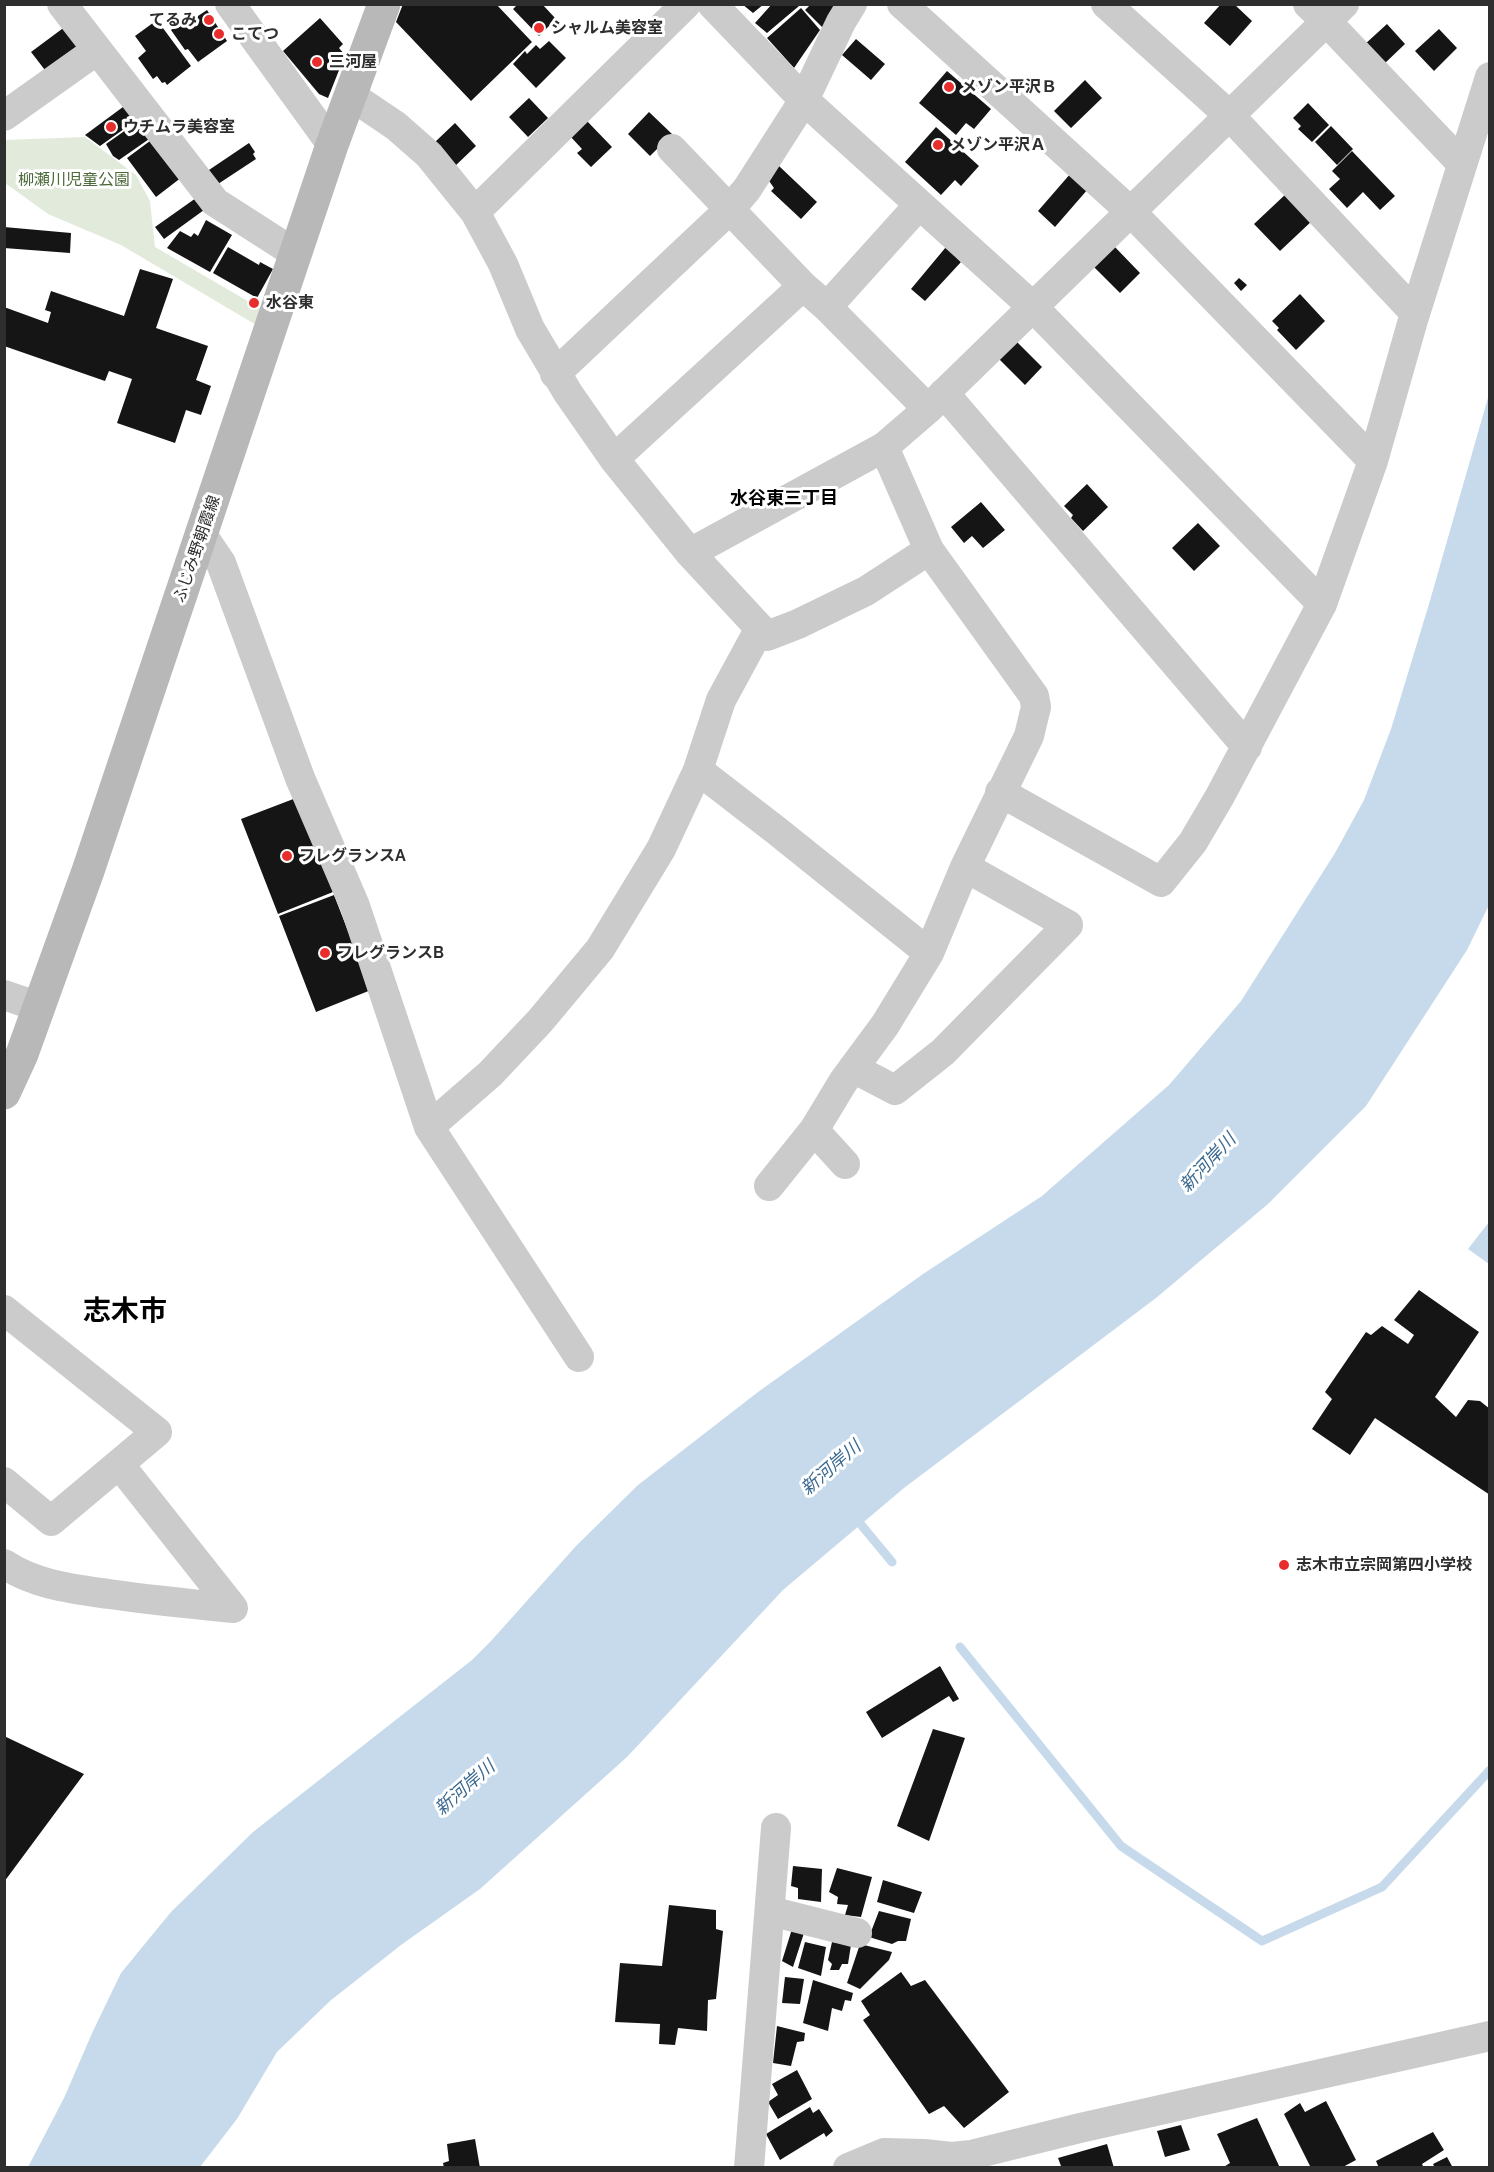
<!DOCTYPE html>
<html>
<head>
<meta charset="utf-8">
<style>
	body { margin:0 }
	#map { position:relative; width:1494px; height:2172px; overflow:hidden; background:#fff; font-family:Raleway,sans-serif }
	canvas { display:block }
	.frame { position:absolute; inset:0; border:6px solid #2e2e2e; pointer-events:none }
</style>
</head>
<body>
<div id="map">
<canvas width="1494" height="2172"></canvas>
<div class="frame"></div>
</div>
<script>
const c = document.querySelector('canvas').getContext('2d');
c.lineJoin = 'round';
function fill(path, color) {
  c.fillStyle = color;
  c.fill(path, 'evenodd');
}
function stroke(path, color, width, dash) {
  c.strokeStyle = color;
  c.lineWidth = width;
  c.lineCap = dash ? 'butt' : 'round';
  c.setLineDash(dash || []);
  c.stroke(path);
}
function label(font, color, halo, rows, align = 'center') {
  c.font = font + ' Raleway,"Noto Sans JP",sans-serif';
  c.lineWidth = 6;
  c.setLineDash([]);
  c.textBaseline = 'middle';
  c.strokeStyle = halo;
  c.fillStyle = color;
  for (const [text, x, y, turn = 0] of rows) {
    c.save();
    c.translate(x, y);
    c.rotate((+turn || 0) * Math.PI / 180);
    c.textAlign = isNaN(turn) ? turn : align;
    if (halo) c.strokeText(text, 0, 0);
    c.fillText(text, 0, 0);
    c.restore();
  }
}
fill(new Path2D(`
	M85,137L136,175L150,201L155,247L263,310L258,326L121,245L48,214L5,183V140Z`), '#e2ebdb');
fill(new Path2D(`
	M1489,394V905L1467,950L1366,1106L1268,1204L1156,1298L904,1488L783,1590L627,1757L480,1889L401,1945L330,2001L277,2052L237,2119L200,2167H28L64,2098L93,2031L121,1973L171,1912L253,1832L472,1660L491,1641L576,1546L638,1485L758,1392L923,1274L1042,1196L1169,1085L1241,1001L1335,853L1364,800L1391,729L1429,604Z
	M1489,1222V1264L1468,1249Z`), '#c7daec');
stroke(new Path2D(`
	M853,1515L892,1562
	M960,1647L1121,1846L1262,1941L1382,1887L1490,1770`), '#c7daec', 9);
fill(new Path2D(`
	M403,4H496L532,42L471,101L396,22Z
	M514,4H542L556,19L539,36L513,9L516,6Z
	M742,4H764L753,13Z
	M772,4L799,6L767,33L755,23Z
	M811,4H839L827,32L805,10Z
	M1221,4H1234L1252,21L1230,46L1204,23Z
	M801,8L820,30L794,68L767,38Z
	M207,10L227,41L198,62L188,49L185,50L171,30L176,26L178,28L193,15L195,18Z
	M320,18L343,44L339,48L345,55L328,98L319,94L283,51Z
	M157,20L191,66L167,85L165,82L162,83L157,76L153,79L138,58L146,51L135,36Z
	M1387,24L1405,44L1383,65L1364,45Z
	M66,26L77,48L48,74L31,52Z
	M1439,29L1457,48L1434,71L1415,51Z
	M856,39L885,64L871,80L842,55Z
	M549,41L566,58L536,88L513,64L525,51L527,54L536,45L540,49Z
	M947,71L991,109L974,129L966,123L956,135L919,103Z
	M1085,80L1102,98L1071,128L1054,111Z
	M529,98L548,118L528,137L509,117Z
	M1308,103L1329,125L1312,142L1298,129L1301,126L1293,118Z
	M127,104L138,119L100,146L85,135Z
	M649,112L672,134L650,156L628,134Z
	M140,120L152,137L119,160L113,156L106,144Z
	M586,120L612,147L591,167L577,153L582,149L570,136Z
	M455,123L476,146L454,167L435,142Z
	M1331,126L1353,149L1337,165L1315,142Z
	M936,127L979,166L961,186L955,180L941,195L905,162Z
	M154,138L182,177L156,197L127,158Z
	M249,143L255,152L253,154L256,159L215,186L206,172Z
	M1352,151L1395,196L1380,210L1363,192L1347,208L1329,189L1340,179L1332,171Z
	M779,166L817,202L801,219L771,191L774,188L767,178Z
	M1071,173L1088,189L1055,227L1038,211Z
	M1288,192L1314,219L1280,251L1254,224Z
	M196,198L204,210L164,239L155,227Z
	M206,220L232,235L210,272L167,248L180,231L191,237L194,233L198,236Z
	M4,227L71,233L70,253L4,248Z
	M1113,245L1140,273L1120,293L1092,265Z
	M228,247L259,265L260,262L273,269L257,298L213,273Z
	M946,247L961,262L925,301L911,289Z
	M140,269L173,279L156,328L208,346L196,380L211,386L201,415L186,410L175,443L117,423L132,379L109,371L105,381L4,346V307L48,323L51,312L45,310L51,291L124,316Z
	M1239,278L1247,285L1241,291L1234,283Z
	M1300,294L1325,321L1296,350L1277,330L1279,328L1272,321Z
	M1015,340L1042,367L1025,385L997,357Z
	M1087,484L1108,507L1083,531L1071,518L1073,515L1064,506Z
	M981,502L1005,530L983,548L972,536L964,543L951,527Z
	M1198,523L1220,546L1194,571L1172,548Z
	M296,798L333,892L278,914L241,819Z
	M334,895L371,990L316,1012L279,916Z
	M1419,1290L1479,1332L1435,1397L1456,1417L1468,1400L1480,1401L1490,1409V1495L1375,1418L1350,1455L1312,1429L1332,1399L1325,1392L1366,1332L1371,1335L1382,1326L1408,1344L1414,1335L1394,1320Z
	M940,1666L959,1699L953,1702L949,1696L882,1738L866,1712Z
	M933,1729L965,1738L929,1841L897,1826Z
	M4,1736L84,1774L4,1882Z
	M793,1866L822,1869L821,1902L798,1899V1888L791,1886Z
	M837,1868L872,1877L861,1917L845,1915L848,1905L837,1904L838,1897L829,1892Z
	M883,1880L922,1892L914,1913L877,1902Z
	M669,1905L716,1910V1929L723,1931L716,1999L708,2000L707,2031L678,2028L675,2045L659,2044L660,2024L615,2022L620,1963L662,1966Z
	M879,1911L911,1919L906,1941H898L892,1944L869,1937Z
	M792,1929L804,1933L793,1967L782,1961Z
	M805,1942L826,1947L821,1976L798,1968Z
	M832,1942L851,1945L848,1964H842L839,1970H830L832,1964L828,1960Z
	M860,1944L892,1952L889,1960L860,1989L847,1983Z
	M901,1972L911,1986L925,1980L1009,2092L964,2128L944,2106L929,2114L863,2020L870,2015L861,2001Z
	M785,1977L804,1979L800,2004L782,2003Z
	M813,1980L853,1993L851,2001L845,2000L842,2011L832,2008L828,2031L803,2023Z
	M777,2026L805,2033L804,2041L797,2042L791,2066L773,2063Z
	M797,2070L812,2099L778,2119L768,2102L778,2095L772,2084Z
	M1326,2101L1356,2160L1341,2168H1311L1284,2114L1300,2103L1305,2112Z
	M810,2107L813,2113L819,2109L833,2131L826,2137L824,2133L780,2160L766,2134Z
	M1257,2118L1280,2168H1222L1230,2163L1217,2134Z
	M1181,2125L1190,2150L1165,2157L1157,2131Z
	M1433,2132L1444,2150L1422,2164L1424,2168H1379L1376,2161Z
	M475,2139L480,2168H444L443,2163L449,2161L447,2144Z
	M1107,2144L1114,2168H1057L1061,2166L1058,2158Z
	M1447,2157L1453,2168H1435L1433,2164Z`), '#151515');
stroke(new Path2D(`
	M62,4L215,202L296,254
	M230,4L332,145
	M712,4L804,100L1033,307L1322,604
	M902,4L1131,212L1373,461
	M1106,4L1230,116L1415,313
	M1308,4L1327,22L1462,164
	M350,95L396,126L429,155L475,212L503,264L530,329L568,393L614,459L690,553L767,636L798,624L866,591L929,550
	M4,116L97,50
	M672,149L803,286L827,307L928,409
	M475,212L686,4
	M827,307L919,205
	M555,374L730,209L747,189L804,100L841,22L852,4
	M944,393L1247,747
	M614,459L803,286
	M202,535L221,563L300,778L355,906L429,1127L579,1357
	M690,553L884,447L928,409L1344,4
	M698,770L777,831L929,953
	M1000,792L1161,882L1193,842L1220,796L1322,604L1373,461L1413,320L1490,77
	M4,995L39,1007
	M853,1068L895,1090L943,1052L1068,925L965,867
	M429,1127L490,1074L540,1021L600,949L661,849L698,770L721,700L759,630
	M814,1130L845,1164
	M769,1186L814,1130L843,1082L885,1025L929,953L965,867L1029,736L1036,707L1034,696L929,550L884,447
	M4,1310L157,1432L51,1521L4,1482
	M4,1564C35,1585 74,1589 109,1594C150,1600 191,1604 233,1608L119,1464
	M770,1911L857,1933
	M749,2168L776,1828
	M848,2168L884,2153L924,2154L952,2157L971,2155L1080,2128L1490,2036`), '#cbcbcb', 30);
stroke(new Path2D(`
	M4,1093L22,1054L88,871L332,145L384,4`), '#b8b8b8', 33);
for (const [x, y, r, color] of [
	[209,20,6,"#e72e2d"],
	[539,28,6,"#e72e2d"],
	[219,34,6,"#e72e2d"],
	[317,62,6,"#e72e2d"],
	[949,87,6,"#e72e2d"],
	[111,127,6,"#e72e2d"],
	[938,145,6,"#e72e2d"],
	[254,303,6,"#e72e2d"],
	[287,856,6,"#e72e2d"],
	[325,953,6,"#e72e2d"],
	[1284,1565,6,"#e72e2d"]
]) {
  const dot = new Path2D();
  dot.arc(x, y, r, 0, 2 * Math.PI);
  c.fillStyle = color;
  c.fill(dot);
  stroke(dot, '#fff', 2);
}
label('bold 16px', '#2e2e2e', '#fff', [
	["てるみ",197,20,"right"],
	["シャルム美容室",551,28],
	["こてつ",231,34],
	["三河屋",329,62],
	["メゾン平沢Ｂ",961,87],
	["ウチムラ美容室",123,127],
	["メゾン平沢Ａ",950,145],
	["水谷東",266,303],
	["フレグランスA",299,856],
	["フレグランスB",337,953],
	["志木市立宗岡第四小学校",1296,1565]
], 'left');
label('16px', '#4d6a3b', '#fff', [
	["柳瀬川児童公園",74,180]
]);
label('16px', '#2e2e2e', '#fff', [
	["ふじみ野朝霞線",197,549,-71]
]);
label('bold 18px', '#000', '#fff', [
	["水谷東三丁目",784,499]
]);
label('italic 18px', '#3b6990', '#fff', [
	["新河岸川",1208,1163,-47],
	["新河岸川",831,1468,-41],
	["新河岸川",465,1788,-41]
]);
label('bold 28px', '#000', '#fff', [
	["志木市",125,1312]
]);
</script>
</body>
</html>
